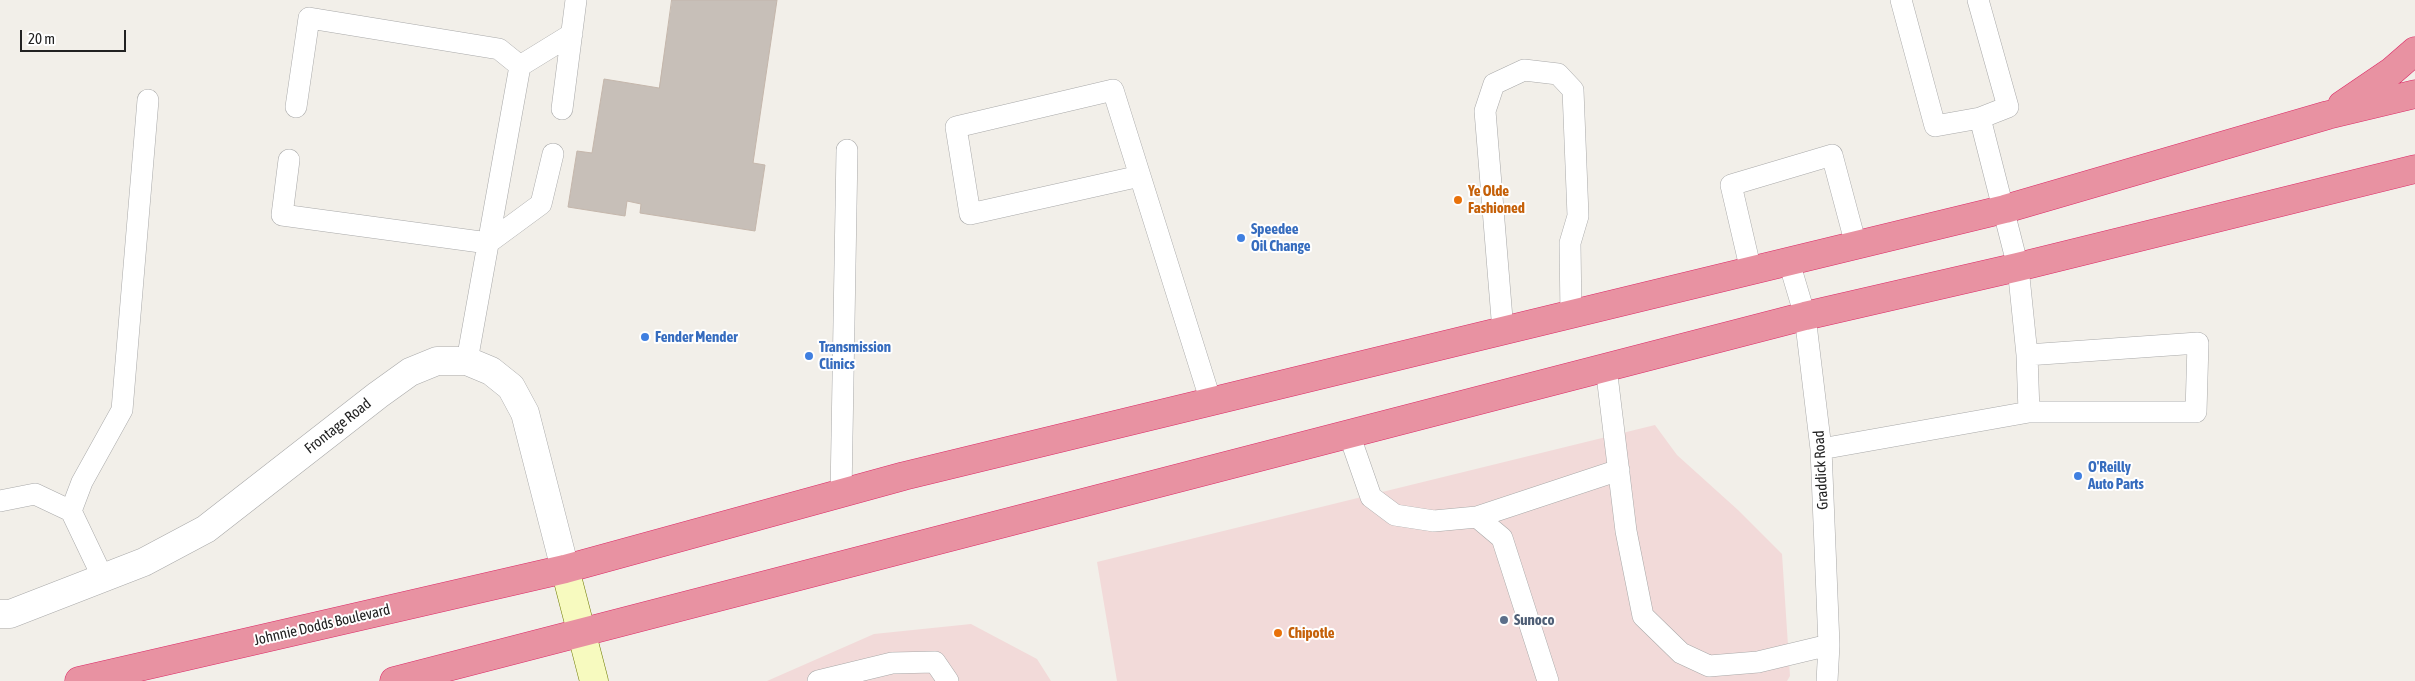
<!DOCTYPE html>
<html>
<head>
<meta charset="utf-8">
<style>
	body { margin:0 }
	#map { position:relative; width:2415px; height:681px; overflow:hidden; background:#f2efe9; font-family:"Asap Condensed",sans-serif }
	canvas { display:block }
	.scale { position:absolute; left:20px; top:30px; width:106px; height:22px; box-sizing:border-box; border:2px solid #222; border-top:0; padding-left:6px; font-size:15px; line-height:18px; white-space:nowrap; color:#222; -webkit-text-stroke:4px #fff; paint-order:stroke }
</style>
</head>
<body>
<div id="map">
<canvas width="2415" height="681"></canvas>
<div class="scale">20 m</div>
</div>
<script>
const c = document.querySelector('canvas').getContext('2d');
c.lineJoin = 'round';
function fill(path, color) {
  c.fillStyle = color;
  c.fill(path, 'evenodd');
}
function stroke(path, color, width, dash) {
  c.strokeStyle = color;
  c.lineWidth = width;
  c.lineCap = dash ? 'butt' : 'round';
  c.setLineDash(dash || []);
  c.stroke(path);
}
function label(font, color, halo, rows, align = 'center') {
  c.font = font + ' "Asap Condensed",sans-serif';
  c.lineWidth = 4;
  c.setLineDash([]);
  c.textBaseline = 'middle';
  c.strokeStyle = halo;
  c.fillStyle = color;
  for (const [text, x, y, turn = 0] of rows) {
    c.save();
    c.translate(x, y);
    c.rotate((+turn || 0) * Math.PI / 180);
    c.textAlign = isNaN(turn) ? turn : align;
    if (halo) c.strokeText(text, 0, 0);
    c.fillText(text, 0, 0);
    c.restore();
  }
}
fill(new Path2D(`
	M1655,425L1677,455L1738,510L1782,554L1790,676L1787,681H1117L1097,562Z
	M971,624L1037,659L1051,681H767L874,634Z`), '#f2dad9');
const building = new Path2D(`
	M672,0H777L753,163L765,165L755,231L640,213L641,204L627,201L625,216L568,207L577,151L592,153L604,79L659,88Z`);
fill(building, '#c7bfb8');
stroke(building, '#c4b6ab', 1);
const lane = new Path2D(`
	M1901,0L1935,126L1980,118L2008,107L1978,0
	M296,107L309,18L499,49L520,66
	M562,109L576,0
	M289,160L282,215L488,243L541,204L553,154
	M1140,176L970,214L956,127L1113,90L1211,402
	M1789,262L1805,316L1821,449L1829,645L1827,681
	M1751,271L1731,185L1832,155L1856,245
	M1503,331L1485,111L1494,84L1524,70L1558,74L1573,90L1578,216L1570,243L1571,315
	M2027,355L2198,343L2196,412H2029
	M467,361L520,66L572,34
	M1606,367L1626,531L1643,616L1681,653L1709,666L1758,662L1829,645
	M1349,434L1371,497L1395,515L1434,521L1477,517L1619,470
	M1821,449L2029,412L2027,355L2018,267L1980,118
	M841,494L847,150
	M0,501L35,494L71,511L103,578
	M71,511L82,482L122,410L148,100
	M1477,517L1502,538L1548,681
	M818,681L892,663L935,662L948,681`);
const street = new Path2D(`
	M0,614H10L144,562L206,529L378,395L410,372L437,361H467L491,371L511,387L525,413L565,569`);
const secondary = new Path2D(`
	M565,569L594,681`);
const highway = new Path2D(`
	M2342,105L2392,71L2415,51
	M79,681L565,569L904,476L2005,209L2328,115L2415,94
	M394,681L1805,316L2018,267L2415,169`);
stroke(lane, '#a9a9a9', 22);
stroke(street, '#a9a9a9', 29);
stroke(secondary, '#707d05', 29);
stroke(highway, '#dc2a67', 29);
stroke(lane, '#fff', 21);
stroke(street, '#fff', 28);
stroke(secondary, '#f7fabf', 28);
stroke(highway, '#e892a2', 28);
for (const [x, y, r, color] of [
	[1458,200,5,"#e8710a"],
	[1241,238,5,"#3f7fe0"],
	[645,337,5,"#3f7fe0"],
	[809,356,5,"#3f7fe0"],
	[2078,476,5,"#3f7fe0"],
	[1504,620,5,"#5c6f8a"],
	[1278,633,5,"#e8710a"]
]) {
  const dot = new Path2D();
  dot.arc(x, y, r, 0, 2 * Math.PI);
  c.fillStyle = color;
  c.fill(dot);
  stroke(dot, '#fff', 2);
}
label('bold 15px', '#c56008', '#fff', [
	["Ye Olde",1468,191],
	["Fashioned",1468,208],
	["Chipotle",1288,633]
], 'left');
label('bold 15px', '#366cbe', '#fff', [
	["Speedee",1251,229],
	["Oil Change",1251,246],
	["Fender Mender",655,337],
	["Transmission",819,347],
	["Clinics",819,364],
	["O'Reilly",2088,467],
	["Auto Parts",2088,484]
], 'left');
label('15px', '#222', '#fff', [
	["Frontage Road",338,426,-38],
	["Graddick Road",1821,470,-93],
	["Johnnie Dodds Boulevard",322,625,-13]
]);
label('bold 15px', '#4e5e75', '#fff', [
	["Sunoco",1514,620]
], 'left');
</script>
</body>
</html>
